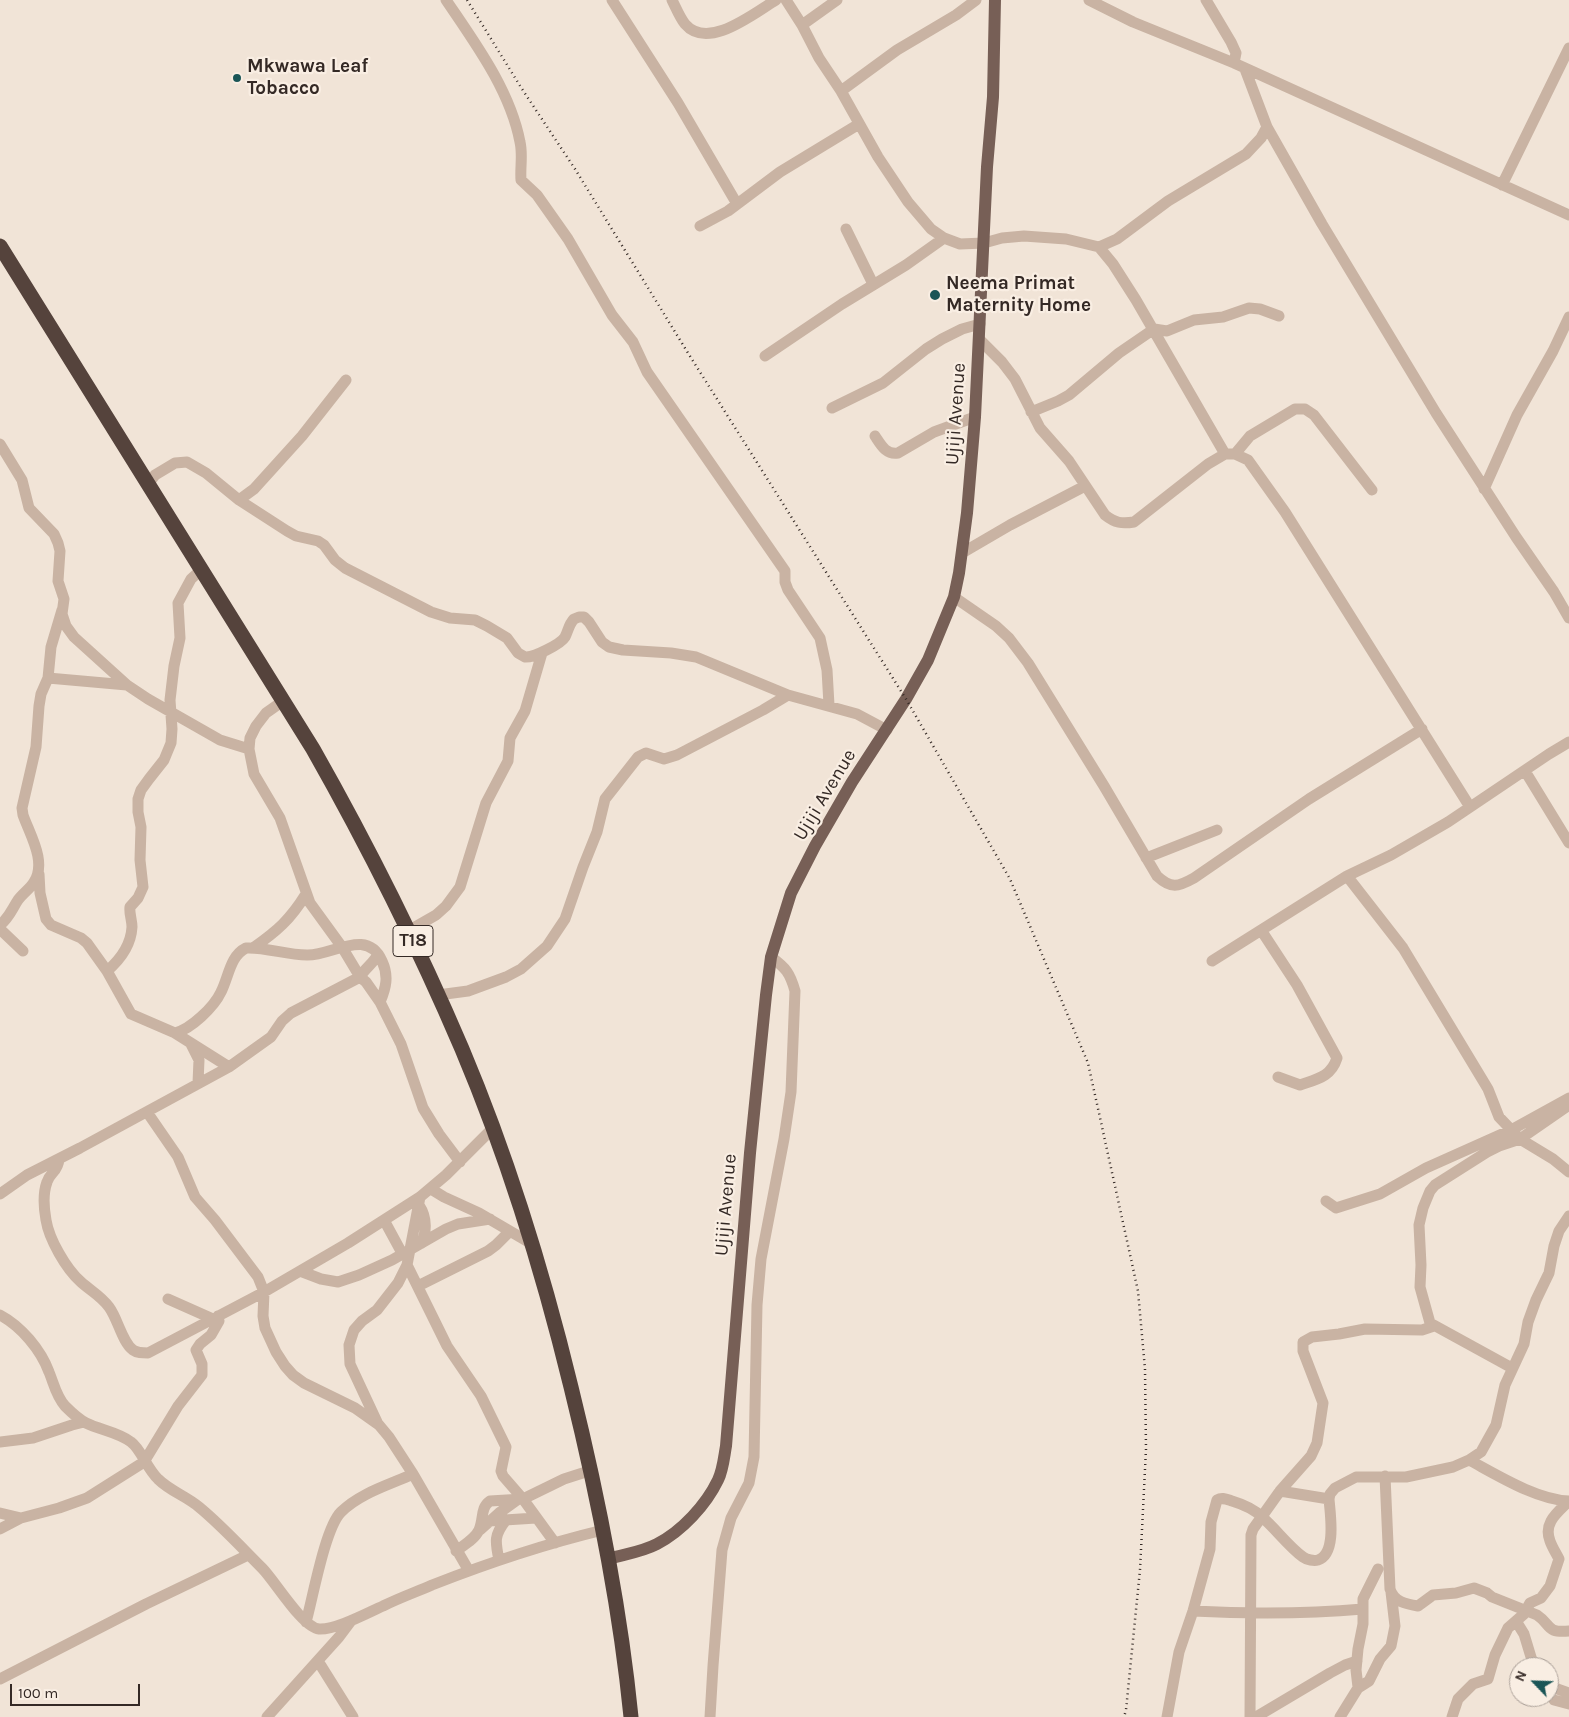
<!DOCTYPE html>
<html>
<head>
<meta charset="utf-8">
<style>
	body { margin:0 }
	#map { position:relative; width:1569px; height:1717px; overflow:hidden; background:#f1e4d7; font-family:Karla,sans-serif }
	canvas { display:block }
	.north { position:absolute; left:1509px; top:1657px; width:50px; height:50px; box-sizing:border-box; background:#f9eee3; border:1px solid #aa9f97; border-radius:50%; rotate:294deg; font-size:14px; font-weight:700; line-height:20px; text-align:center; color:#342925 }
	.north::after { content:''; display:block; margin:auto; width:18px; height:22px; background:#1a5556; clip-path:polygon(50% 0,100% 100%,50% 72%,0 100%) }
	.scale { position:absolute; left:10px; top:1684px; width:130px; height:22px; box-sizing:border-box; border:2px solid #342925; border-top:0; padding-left:6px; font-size:15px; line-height:18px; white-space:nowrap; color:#342925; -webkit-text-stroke:4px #f9eee3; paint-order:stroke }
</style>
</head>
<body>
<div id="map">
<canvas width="1569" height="1717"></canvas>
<div class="north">N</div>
<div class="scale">100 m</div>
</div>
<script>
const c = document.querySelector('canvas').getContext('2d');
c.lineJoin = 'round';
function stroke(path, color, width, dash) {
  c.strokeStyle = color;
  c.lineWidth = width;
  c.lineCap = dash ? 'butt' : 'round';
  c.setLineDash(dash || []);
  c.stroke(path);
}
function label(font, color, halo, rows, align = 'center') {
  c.font = font + ' Karla,sans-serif';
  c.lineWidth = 4.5;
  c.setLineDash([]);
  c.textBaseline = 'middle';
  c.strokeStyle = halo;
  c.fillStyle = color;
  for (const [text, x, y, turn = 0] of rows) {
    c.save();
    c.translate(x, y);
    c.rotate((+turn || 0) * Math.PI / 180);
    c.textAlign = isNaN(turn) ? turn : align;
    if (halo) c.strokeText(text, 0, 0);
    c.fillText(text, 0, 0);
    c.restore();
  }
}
stroke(new Path2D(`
	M446,0C475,43 510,90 520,142C523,155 520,167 521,180L537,195L568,239L612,315L633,342L647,372L785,571V582L788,590L820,638L827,670L829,705
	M612,0L678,103L737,204
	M672,0C676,8 680,18 685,24C708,51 754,13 776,0
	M786,0L802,25L819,58L841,91L878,157L908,202L931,229L944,238L960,244L984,243L1002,238L1024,236L1066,239L1099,247L1113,264L1136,300L1225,454
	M1089,0L1133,22L1234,63L1569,215
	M1206,0L1231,42L1236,53L1234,63
	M802,25L837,0
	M1245,69L1267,127L1322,224L1436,413L1516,537L1554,592L1569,618
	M841,91L897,50L956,15L976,0
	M1502,185L1569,48
	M700,226L728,211L780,172L859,124
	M846,229L873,284
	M1099,247L1117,239L1168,201L1246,154L1261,138L1267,127
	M979,339L1002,362L1015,379L1040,428L1069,461L1105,515C1115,523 1122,524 1134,522L1208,464L1225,454H1235L1248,460L1285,512L1470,807
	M765,356L842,304L906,265L944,238
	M832,408L883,383L926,349L942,339L962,329L980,324
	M1031,412L1058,401L1069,395L1119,353L1154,329L1167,331L1194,320L1223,317L1249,308L1260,309L1279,316
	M875,436C881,445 886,455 898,453L934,432L975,417
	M0,444L22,480L29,508L54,534L58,543L60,551L58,581L64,599L62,614L66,626L74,637L127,685L148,699L220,740L249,749
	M1235,454L1250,436L1295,409H1305L1314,415L1372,490
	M148,484L155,475L175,463L187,462L206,473L239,500L287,531L296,536L318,541L324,545L335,560L345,568L431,612L450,618L475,620L487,626L507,638L518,653L525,657C533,658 561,644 565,637C568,631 569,624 574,619L579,617H584L589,622L602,642L609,647L623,650L671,653L696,657L788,695L857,714L887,730
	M1484,489L1517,415L1553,351L1569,317
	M239,500L254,489L302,436L346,380
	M962,553L1010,525L1085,486
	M954,597L996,626L1009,638L1028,663L1104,786L1157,876C1171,889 1178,887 1194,878L1309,799L1422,729
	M48,678L127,685
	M283,701L266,713L256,726L250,738L249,749L254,774L280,818L310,903L342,947L360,977L366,982L380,1002L401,1044L423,1108L439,1134L460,1162
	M1525,771L1569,843
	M1146,858L1217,830
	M39,874L40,893L46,919L51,925L81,938L87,943L107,971L131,1014L175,1033L229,1067
	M1347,876L1403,948L1488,1089L1499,1117L1520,1139L1553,1159L1569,1172
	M0,925C9,918 12,909 18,900C23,893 30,889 34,882C47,862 30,835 23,815L22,808L36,747L39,706L41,694L48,678L51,647L62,610
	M0,925L1,930L23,951
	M1261,930L1297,985L1337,1058C1331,1077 1317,1079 1300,1085L1278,1077
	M408,931L436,915L446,906L460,887L486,803L508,761L510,738L525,711L542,653
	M253,948C277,931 290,920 306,894
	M1212,961L1347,876L1391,855L1448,822L1549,754L1569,742
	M107,971C121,959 131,945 132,927C132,920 129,913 130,907L138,898L143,887L140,860L141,827L138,812V799L141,790L149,779L164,760L171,743L172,729L170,700L174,666L180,638L178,603L191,579L202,569
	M438,995L468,991L506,977L521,969L547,946L565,919L583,867L597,832L605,799L638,757L646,753L664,759L677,755L763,710L788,695
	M175,1033C191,1029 214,1007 221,992C229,976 230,956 246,948C266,947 286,955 307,955C332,956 367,927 382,961C389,976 386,988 380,1002
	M191,1044L199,1060L198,1083
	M146,1113L147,1112L178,1157L195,1197L215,1220L258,1277L264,1292L263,1316L265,1328L276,1352L285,1366L293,1375L304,1383L355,1408L379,1425L389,1437L413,1474L469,1571
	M59,1159C58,1172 50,1172 47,1182C43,1193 44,1209 46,1220C49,1239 66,1269 81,1282C91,1291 101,1296 109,1307C118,1319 122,1342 133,1350C137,1353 142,1353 148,1353L264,1292L348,1243L420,1197L446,1175L492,1129
	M431,1189L444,1197L479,1213L532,1244
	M0,1194L27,1175L80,1148L229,1067L271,1037L282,1021L291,1013L360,977C365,968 374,963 378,954
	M420,1197L407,1265L447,1346L481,1396L506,1447L501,1471L503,1476L523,1499L555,1543
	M1326,1201L1336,1208L1380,1194L1426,1168L1511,1130L1569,1098
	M419,1205C427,1217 427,1229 422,1243
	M384,1220L403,1255
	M300,1271L321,1279L338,1282L359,1275L392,1260L446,1229L458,1224L490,1219
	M418,1286L488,1251L496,1245L509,1232
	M168,1299L213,1319
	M0,1315C21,1326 41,1350 49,1372C54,1384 56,1396 65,1406C71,1412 78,1419 86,1423C100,1430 118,1432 131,1442C141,1449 147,1469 158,1479C170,1491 186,1496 199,1507C221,1525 241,1547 262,1568C275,1581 302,1627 319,1629C336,1630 367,1613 383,1606C399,1598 416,1592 432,1585C488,1563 545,1544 603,1530
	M1512,1368L1430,1323L1420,1287L1421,1265L1419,1225L1423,1208L1430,1191L1435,1185L1487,1152L1499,1146L1520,1139L1569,1105
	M378,1424L350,1364L349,1345L354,1330L362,1321L377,1310L398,1283L407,1265
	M0,1442L33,1438L72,1425L84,1422
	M1469,1460C1497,1475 1537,1500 1569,1501
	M1385,1476L1390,1589C1394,1602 1406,1604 1418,1606L1433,1595L1456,1593L1474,1588L1487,1593L1492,1597L1537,1615C1552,1625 1545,1633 1569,1631
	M1280,1491L1329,1499L1330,1494L1335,1488L1356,1477H1406L1453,1467L1469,1460L1481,1452L1496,1425L1505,1385L1524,1344L1528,1322L1536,1300L1549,1273L1554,1246L1559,1231L1569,1216
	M0,1513L21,1518
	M489,1521L536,1518
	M0,1529L21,1518L59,1508L87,1498L144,1462L178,1406L202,1375V1364L196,1350L200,1344L211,1335L219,1321L218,1316
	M480,1530L499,1513L517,1500
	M456,1551C464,1545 475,1539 479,1530C484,1519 480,1508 490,1501L523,1499L564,1479L592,1470
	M499,1560C495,1541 494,1535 506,1520
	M1193,1611C1250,1614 1306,1614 1363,1609
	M1516,1621L1524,1634L1534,1667
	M306,1622C313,1597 325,1528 341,1512C360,1493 389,1485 413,1474
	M318,1661L353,1717
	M0,1679L146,1604L248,1555
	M1549,1686L1569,1693
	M1358,1687L1356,1670L1358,1649L1363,1624V1599L1378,1569
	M1554,1700L1569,1704
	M267,1717L339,1637L351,1621
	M710,1717L713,1666L722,1550L731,1518L749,1483L754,1457L757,1305L761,1259L784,1139L791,1092L795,991C790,973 786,968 771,957
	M1167,1717L1179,1652L1193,1611L1210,1549L1211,1522L1217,1500C1222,1497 1226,1499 1232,1501C1242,1504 1254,1509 1262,1517C1276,1529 1288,1546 1303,1557C1307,1560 1314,1561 1318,1560C1337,1554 1330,1513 1329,1499
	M1250,1717L1251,1535L1253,1529L1280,1491L1311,1456L1317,1443L1323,1403L1303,1351V1342L1312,1337L1339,1334L1365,1329L1422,1330L1434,1326
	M1256,1717L1330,1673L1345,1665L1357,1661
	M1340,1717L1358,1688L1369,1681L1380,1659L1391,1646L1395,1626L1391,1592
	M1452,1717L1458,1699L1473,1684L1488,1679L1495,1655L1508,1628L1524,1614L1530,1603L1541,1598L1550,1586L1559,1559C1556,1553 1552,1547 1550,1541C1543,1523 1557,1513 1569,1501`), '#c9b3a3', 11);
stroke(new Path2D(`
	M608,1559C625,1554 642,1552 657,1544C682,1531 706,1505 718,1480C723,1470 724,1457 726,1446L750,1153L766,995L771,957L791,893L815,846L852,782L906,699L928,660L954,597L959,573L967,513L975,417L987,167L993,97L995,0`), '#775f56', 12);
stroke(new Path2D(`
	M0,246L313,749C368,846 418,946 462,1049C508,1158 543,1272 571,1387C598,1496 620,1606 631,1717`), '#55433c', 15);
stroke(new Path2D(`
	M467,0L522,89L575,169L688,353L906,699L1010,879L1088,1063L1138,1291L1145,1369L1146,1449L1140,1570L1126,1710L1124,1717`), '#342925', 2.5, [1, 4]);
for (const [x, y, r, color] of [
	[237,78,5,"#1a5556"],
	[935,295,6,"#1a5556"]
]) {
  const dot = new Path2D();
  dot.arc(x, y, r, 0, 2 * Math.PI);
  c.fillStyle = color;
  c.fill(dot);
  stroke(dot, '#f9eee3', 2);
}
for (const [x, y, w] of [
	[413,941,40]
]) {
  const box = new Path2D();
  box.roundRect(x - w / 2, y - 15.5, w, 31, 4);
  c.fillStyle = '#f9eee3';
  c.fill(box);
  stroke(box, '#342925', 1);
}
label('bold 18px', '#342925', null, [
	["T18",413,941]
]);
label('bold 19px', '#342925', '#f9eee3', [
	["Mkwawa Leaf",247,67],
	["Tobacco",247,89],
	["Neema Primat",946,284],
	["Maternity Home",946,306]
], 'left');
label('19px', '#342925', '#f9eee3', [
	["Ujiji Avenue",956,414,-86],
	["Ujiji Avenue",825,795,-59],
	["Ujiji Avenue",726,1205,-85]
]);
</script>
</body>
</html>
